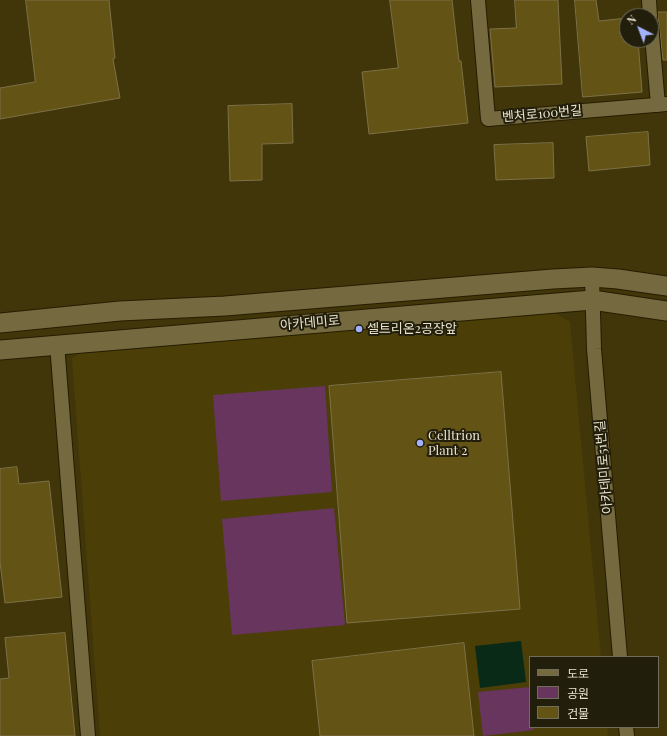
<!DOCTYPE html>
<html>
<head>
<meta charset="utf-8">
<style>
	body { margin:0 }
	#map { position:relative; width:667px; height:736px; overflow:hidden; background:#41360a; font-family:"Playfair Display","Noto Sans KR",serif }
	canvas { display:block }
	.legend { position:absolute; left:529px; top:656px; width:130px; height:72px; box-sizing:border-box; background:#221e0c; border:1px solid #726d59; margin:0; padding:5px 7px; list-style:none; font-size:12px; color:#e9e3cd }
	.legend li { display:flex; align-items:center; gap:8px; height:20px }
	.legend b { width:20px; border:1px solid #726d59 }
	.north { position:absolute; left:619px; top:8px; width:40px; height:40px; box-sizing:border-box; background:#221e0c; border:1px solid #726d59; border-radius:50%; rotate:318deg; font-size:11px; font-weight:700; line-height:16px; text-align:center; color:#e9e3cd }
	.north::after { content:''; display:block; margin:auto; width:14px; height:18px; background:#a2b2fd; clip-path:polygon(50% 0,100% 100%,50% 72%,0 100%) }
</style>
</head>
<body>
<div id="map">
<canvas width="667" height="736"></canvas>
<ul class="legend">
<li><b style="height:5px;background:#74693f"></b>도로</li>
<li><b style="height:11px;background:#67355e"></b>공원</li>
<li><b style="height:11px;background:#635315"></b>건물</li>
</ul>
<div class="north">N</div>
</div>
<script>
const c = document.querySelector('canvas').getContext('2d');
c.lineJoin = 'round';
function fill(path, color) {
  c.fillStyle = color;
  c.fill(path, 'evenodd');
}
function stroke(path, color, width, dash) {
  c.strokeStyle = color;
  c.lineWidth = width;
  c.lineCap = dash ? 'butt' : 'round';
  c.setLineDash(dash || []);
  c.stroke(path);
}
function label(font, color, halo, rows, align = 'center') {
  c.font = font + ' "Playfair Display","Noto Sans KR",serif';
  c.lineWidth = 4;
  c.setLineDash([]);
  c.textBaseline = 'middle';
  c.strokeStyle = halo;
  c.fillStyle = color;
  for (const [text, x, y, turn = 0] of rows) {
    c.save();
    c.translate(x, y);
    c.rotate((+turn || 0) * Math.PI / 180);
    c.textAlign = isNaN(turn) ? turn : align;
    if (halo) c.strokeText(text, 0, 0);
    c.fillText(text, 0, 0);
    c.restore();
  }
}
fill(new Path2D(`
	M545,307L570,322L601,657H530V727H607L608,736H100L72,358L94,344Z`), '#4b3e07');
fill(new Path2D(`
	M325,386L332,492L221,501L213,395Z
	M334,508L345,625L232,635L222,519Z
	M530,687V727H534V730L483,736L478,692Z`), '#67355e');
fill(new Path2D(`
	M521,641L526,682L480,688L475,646Z`), '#082a17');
const building = new Path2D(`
	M26,0H109L115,58L113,59L120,98L0,119V88L35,82Z
	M390,0H452L459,61H461L468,123L369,134L362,72L398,68Z
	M515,0H558L562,84L495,87L490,29L516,28Z
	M575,0H596L599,21L627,18V40H638L642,92L583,97Z
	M658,12H667V60H663L659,23L658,19Z
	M292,104L293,143L262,144V180L230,181L228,106Z
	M648,132L650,165L589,171L586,137Z
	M553,143L554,178L496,180L494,145Z
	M501,372L520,609L347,623L329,386Z
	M17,467L19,484L49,481L62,597L5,603L0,562V469Z
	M65,633L75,736H0V679L9,678L5,638Z
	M464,643L474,736H320L312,661Z`);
fill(building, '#635315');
stroke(building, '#7d7147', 1);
const street = new Path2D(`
	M478,0L488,119L667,104
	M649,0L650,16
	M651,24L658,105
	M592,277L594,349L620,657
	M57,344L88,736
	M626,727L627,736`);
const secondary = new Path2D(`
	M0,323L120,311L225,306L553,279L592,277L618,279L667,286
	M0,350L592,300L667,311`);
stroke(street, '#251d00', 16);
stroke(secondary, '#251d00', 21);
stroke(street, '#74693f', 14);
stroke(secondary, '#74693f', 19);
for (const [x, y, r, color] of [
	[359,329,4,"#a2b2fd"],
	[420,443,4,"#a2b2fd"]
]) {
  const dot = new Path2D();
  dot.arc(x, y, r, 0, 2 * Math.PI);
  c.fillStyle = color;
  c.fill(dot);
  stroke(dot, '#221e0c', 1.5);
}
label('13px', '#e9e3cd', '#221e0c', [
	["벤처로100번길",542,114,-5],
	["아카데미로",310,323,-5],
	["아카데미로51번길",604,467,-95]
]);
label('13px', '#e9e3cd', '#221e0c', [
	["셀트리온2공장앞",367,329],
	["Celltrion",428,436],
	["Plant 2",428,451]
], 'left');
</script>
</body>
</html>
